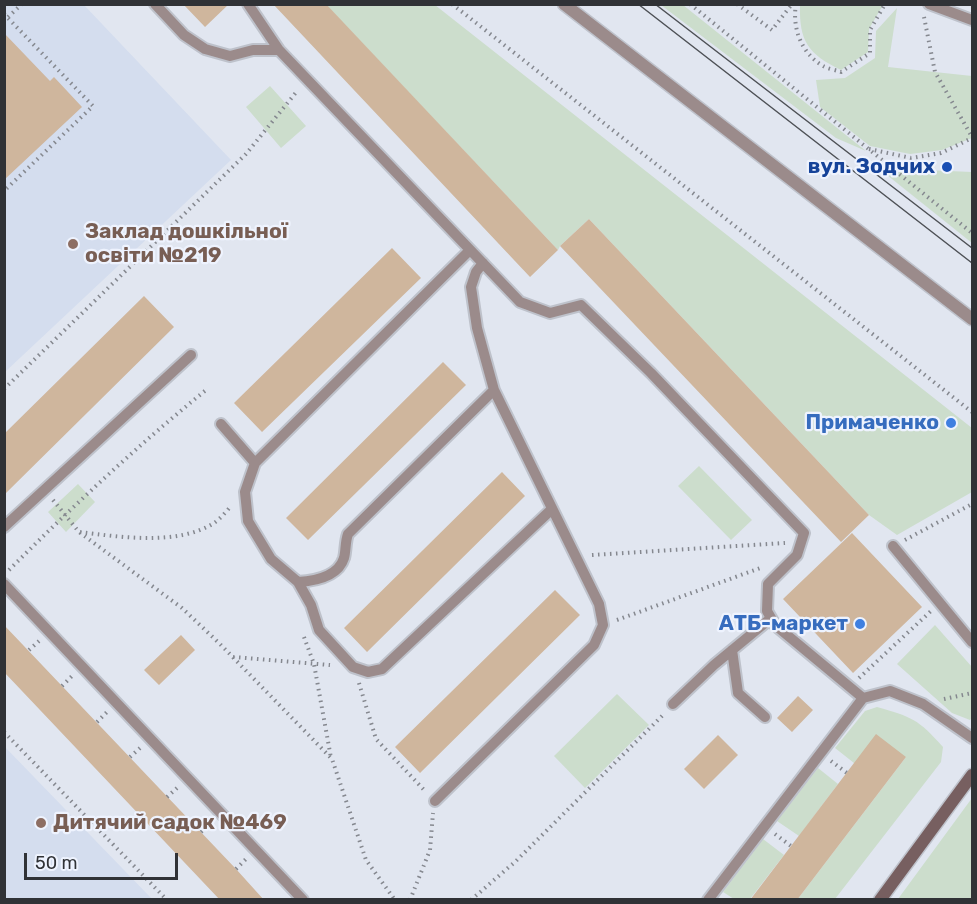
<!DOCTYPE html>
<html>
<head>
<meta charset="utf-8">
<style>
	body { margin:0 }
	#map { position:relative; width:977px; height:904px; overflow:hidden; background:#e1e6f0; font-family:Rubik,sans-serif }
	canvas { display:block }
	.frame { position:absolute; inset:0; border:6px solid #303236; pointer-events:none }
	.scale { position:absolute; left:24px; top:853px; width:154px; height:27px; box-sizing:border-box; border:3px solid #303236; border-top:0; padding-left:8px; font-size:18px; line-height:21px; white-space:nowrap; color:#303236; -webkit-text-stroke:4px #eef3fe; paint-order:stroke }
</style>
</head>
<body>
<div id="map">
<canvas width="977" height="904"></canvas>
<div class="frame"></div>
<div class="scale">50 m</div>
</div>
<script>
const c = document.querySelector('canvas').getContext('2d');
c.lineJoin = 'round';
function fill(path, color) {
  c.fillStyle = color;
  c.fill(path, 'evenodd');
}
function stroke(path, color, width, dash) {
  c.strokeStyle = color;
  c.lineWidth = width;
  c.lineCap = dash ? 'butt' : 'round';
  c.setLineDash(dash || []);
  c.stroke(path);
}
function label(font, color, halo, rows, align = 'center') {
  c.font = font + ' Rubik,sans-serif';
  c.lineWidth = 4.5;
  c.setLineDash([]);
  c.textBaseline = 'middle';
  c.strokeStyle = halo;
  c.fillStyle = color;
  for (const [text, x, y, turn = 0] of rows) {
    c.save();
    c.translate(x, y);
    c.rotate((+turn || 0) * Math.PI / 180);
    c.textAlign = isNaN(turn) ? turn : align;
    if (halo) c.strokeText(text, 0, 0);
    c.fillText(text, 0, 0);
    c.restore();
  }
}
fill(new Path2D(`
	M5,5H84L231,160L5,372Z
	M5,747L152,899H5Z`), '#d4ddee');
fill(new Path2D(`
	M326,5H435L972,428V492L897,535L869,515L589,219L560,246L558,250Z
	M661,5H683L866,151L836,138Z
	M800,5V4L883,5L869,29L868,52L841,70C808,54 799,41 800,5Z
	M897,8L888,67L972,76V138L942,150L910,154L870,146L820,107L816,80L845,78L875,58L876,31Z
	M270,86L306,126L281,148L246,107Z
	M872,163L902,169L972,172V243Z
	M699,466L752,520L731,540L678,486Z
	M78,484L95,502L66,532L48,512Z
	M935,625L972,667V718L970,720L952,713L897,664Z
	M617,694L649,725L585,788L554,756Z
	M877,707C912,717 918,719 943,747L941,762L835,899L797,900L906,757L854,763L835,748L865,711Z
	M818,768L838,784L799,836L777,821Z
	M972,798V899H898Z
	M763,839L784,855L750,899H734L723,892Z`), '#cdc');
fill(new Path2D(`
	M183,4H229L205,27Z
	M273,4H326L558,250L530,277Z
	M4,33L50,81L54,77L82,107L4,180Z
	M589,219L869,515L841,542L560,246Z
	M392,248L421,278L262,432L234,403Z
	M144,296L174,327L4,495V434Z
	M443,362L466,385L308,540L286,518Z
	M502,472L525,496L367,652L344,628Z
	M852,533L922,607L853,673L783,599Z
	M555,590L580,615L420,773L395,747Z
	M4,625L236,869L264,900H220L4,672Z
	M181,635L195,650L159,685L144,670Z
	M798,696L813,710L792,732L777,718Z
	M876,734L906,757L797,900H750Z
	M718,735L738,755L704,789L684,769Z`), '#cfb69d');
const service = new Path2D(`
	M155,4L184,35L205,49L230,56L253,50H279
	M248,4L279,50L520,302L550,313L581,305L651,373L804,533L797,555L768,584L767,611L775,625L863,698
	M929,4L972,20
	M470,250L255,463L245,492L248,521L271,559L298,582C314,581 338,577 344,558C346,551 345,542 348,534L494,390
	M221,424L255,463
	M4,527L191,355
	M893,546L972,642
	M298,582L311,605L319,630L353,667L368,672L382,669L552,509
	M4,584L303,900
	M732,650L738,693L765,717
	M673,704L714,665L771,618
	M435,801L594,645L603,625L599,604L494,390L477,328L471,287L476,272L483,263
	M708,900L863,698L890,691L923,704L972,738`);
const tertiary = new Path2D(`
	M564,4L972,319`);
const secondary = new Path2D(`
	M880,900L972,775`);
stroke(service, '#bec2cb', 14);
stroke(tertiary, '#bec2cb', 15);
stroke(secondary, '#bec2cb', 15);
stroke(new Path2D(`
	M452,4L972,412
	M690,4L972,233
	M737,4L772,30L792,4
	M796,4C792,28 801,53 823,66C828,69 836,70 841,72L870,53V30L885,4
	M4,14L93,106L4,191
	M8,17L22,4
	M924,17L935,72L972,137
	M869,149L911,158L941,153L972,138
	M4,389L246,154L298,90
	M53,500L79,532L182,608L220,644L332,759L366,860L395,900
	M80,532C120,537 178,546 214,523C220,519 226,512 231,506
	M905,540L972,504
	M592,555L785,543
	M9,570C72,507 137,446 206,390
	M617,620L763,567
	M304,637L314,664L331,758
	M29,650L39,641
	M233,657L330,665
	M859,678L931,611
	M359,683L376,739L426,792
	M62,686L72,676
	M944,699L972,693
	M97,722L107,712
	M4,732L167,900
	M130,757L140,748
	M831,761L847,773
	M167,797L178,787
	M201,832L211,822
	M775,834L791,846
	M236,869L246,859
	M410,900L430,850L433,813
	M471,900L516,861L663,715`), '#85888f', 4, [1.5, 4.5]);
stroke(service, '#9b8b8b', 10);
stroke(tertiary, '#9b8b8b', 12);
stroke(secondary, '#775f60', 12);
stroke(new Path2D(`
	M638,4L972,263
	M655,4L972,248`), '#4e5156', 1.5);
for (const [x, y, r, color] of [
	[947,167,6,"#1a4fb4"],
	[73,244,6,"#8d6e63"],
	[951,423,6,"#3f7fe0"],
	[860,624,6,"#3f7fe0"],
	[41,823,6,"#8d6e63"]
]) {
  const dot = new Path2D();
  dot.arc(x, y, r, 0, 2 * Math.PI);
  c.fillStyle = color;
  c.fill(dot);
  stroke(dot, '#eef3fe', 2);
}
label('bold 21px', '#164399', '#eef3fe', [
	["вул. Зодчих",935,167]
], 'right');
label('bold 21px', '#785e54', '#eef3fe', [
	["Заклад дошкільної",85,232],
	["освіти №219",85,256],
	["Дитячий садок №469",53,823]
], 'left');
label('bold 21px', '#366cbe', '#eef3fe', [
	["Примаченко",939,423],
	["АТБ-маркет",848,624]
], 'right');
</script>
</body>
</html>
